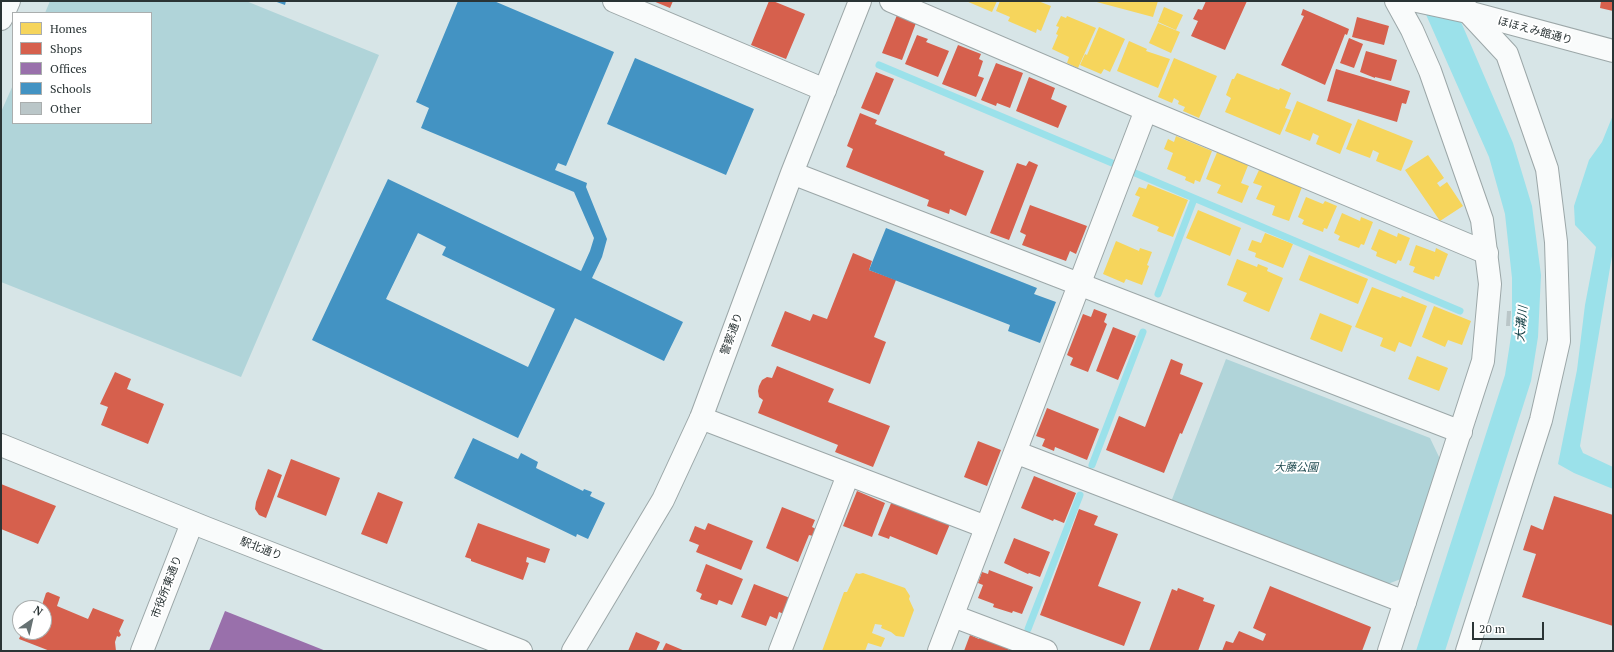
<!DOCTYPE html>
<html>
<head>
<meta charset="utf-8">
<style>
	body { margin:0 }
	#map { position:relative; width:1614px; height:652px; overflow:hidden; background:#d7e5e7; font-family:"PT Serif",serif }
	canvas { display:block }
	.frame { position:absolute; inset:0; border:2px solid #2a3435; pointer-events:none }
	.legend { position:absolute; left:12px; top:12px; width:140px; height:112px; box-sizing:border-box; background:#fff; border:1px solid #aaaeae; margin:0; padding:5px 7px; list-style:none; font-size:12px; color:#2a3435 }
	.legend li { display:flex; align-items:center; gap:8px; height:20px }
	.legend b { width:20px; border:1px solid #aaaeae }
	.north { position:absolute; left:12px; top:600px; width:40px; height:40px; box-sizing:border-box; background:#fff; border:1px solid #aaaeae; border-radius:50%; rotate:34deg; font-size:11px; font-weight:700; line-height:16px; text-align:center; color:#2a3435 }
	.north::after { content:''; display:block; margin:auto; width:14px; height:18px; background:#677273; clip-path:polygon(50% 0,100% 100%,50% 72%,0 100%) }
	.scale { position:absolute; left:1472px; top:622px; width:72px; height:18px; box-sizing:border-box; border:2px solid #2a3435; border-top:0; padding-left:5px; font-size:12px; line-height:14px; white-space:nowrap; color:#2a3435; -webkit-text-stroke:3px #fff; paint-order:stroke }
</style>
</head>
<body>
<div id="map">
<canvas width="1614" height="652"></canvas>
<div class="frame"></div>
<ul class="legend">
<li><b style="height:11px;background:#f6d55c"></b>Homes</li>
<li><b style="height:11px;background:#d6604d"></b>Shops</li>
<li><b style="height:11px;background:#9970ab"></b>Offices</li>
<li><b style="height:11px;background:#4393c3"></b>Schools</li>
<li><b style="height:11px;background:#bac6c8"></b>Other</li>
</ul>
<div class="north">N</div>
<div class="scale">20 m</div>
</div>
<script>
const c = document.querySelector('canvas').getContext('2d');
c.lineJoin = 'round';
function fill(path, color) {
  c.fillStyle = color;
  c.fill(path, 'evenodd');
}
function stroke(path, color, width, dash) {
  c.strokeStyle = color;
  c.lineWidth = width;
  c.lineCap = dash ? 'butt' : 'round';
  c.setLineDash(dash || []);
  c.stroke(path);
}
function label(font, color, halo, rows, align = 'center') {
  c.font = font + ' "PT Serif","Noto Sans JP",serif';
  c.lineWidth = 4;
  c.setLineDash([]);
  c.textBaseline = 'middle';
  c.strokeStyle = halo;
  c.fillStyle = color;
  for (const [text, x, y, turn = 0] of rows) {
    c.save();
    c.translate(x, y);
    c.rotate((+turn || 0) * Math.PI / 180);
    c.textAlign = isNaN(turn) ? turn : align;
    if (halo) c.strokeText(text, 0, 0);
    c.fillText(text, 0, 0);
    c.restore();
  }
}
fill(new Path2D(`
	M50,1H246L379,55L241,377L1,282V112L13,85V123H151V13H45Z
	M1226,359L1430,438L1440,459L1401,579L1385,585L1171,502Z`), '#b0d4d9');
fill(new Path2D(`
	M1420,1H1452L1513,143L1532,206L1541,275L1538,337L1531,381L1445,651H1416L1505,375L1512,330V278L1505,214L1489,157Z
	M1613,115V250L1580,446L1583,453L1613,467V489L1574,473L1558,464L1577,370L1585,305L1596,247L1575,225L1574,206L1589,160L1602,142Z`), '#9be1ea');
fill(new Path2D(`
	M966,1H997L992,12Z
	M1000,1H1038L1051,6L1041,31L1037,29L1036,33L1008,21L1010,17L996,11Z
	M1093,1H1158L1153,17Z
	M1164,7L1183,15L1176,30L1158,22Z
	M1061,16L1066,18L1067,16L1096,28L1078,68L1067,63L1069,57L1052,49L1058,35L1056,34L1059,27L1056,26Z
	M1158,23L1180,32L1171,53L1149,43Z
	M1099,27L1125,39L1110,72L1104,69L1101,74L1080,65L1085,54L1087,55Z
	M1129,41L1147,49L1146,51L1170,59L1158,88L1117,71Z
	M1174,58L1217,76L1199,118L1183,111L1185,107L1178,104L1179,101L1174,98L1172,103L1158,97Z
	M1237,73L1279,90L1280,88L1291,93L1285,108L1291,110L1280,135L1225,112L1231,98L1226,95L1232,79H1234Z
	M1297,101L1352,124L1340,154L1316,144L1319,136L1313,133L1310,141L1285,131Z
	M1358,119L1413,141L1401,171L1376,161L1379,153L1373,150L1370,158L1346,149Z
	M1176,136L1212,151L1200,182L1195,180L1194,184L1185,180L1186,177L1167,169L1173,153L1164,149L1168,139L1174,142Z
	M1218,150L1249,163L1241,183L1249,186L1242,203L1217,193L1221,185L1206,179Z
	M1428,155L1444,178L1437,183L1440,187L1447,182L1463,206L1440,221L1405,170Z
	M1259,170L1302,187L1289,221L1272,215L1275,206L1256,199L1262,186L1253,183Z
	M1148,184L1188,200L1173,237L1157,231L1159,227L1132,216L1140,197L1135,195L1139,187L1146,189Z
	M1306,197L1323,204L1325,201L1337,206L1327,229L1324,228L1323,232L1302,224L1304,220L1298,217Z
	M1198,210L1241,228L1230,256L1186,238Z
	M1342,213L1360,221L1361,217L1373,222L1364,245L1361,244L1359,248L1338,240L1340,236L1334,233Z
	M1379,229L1397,237L1398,233L1410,238L1401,261L1398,260L1396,264L1376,256L1377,252L1371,249Z
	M1265,233L1293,244L1283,268L1255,257L1256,253L1248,250L1252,240L1261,243Z
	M1116,241L1139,251L1140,248L1152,252L1147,265L1149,266L1142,285L1126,279L1124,283L1103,274Z
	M1416,245L1435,252L1436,248L1448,254L1439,277L1435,276L1434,280L1413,272L1415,267L1409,265Z
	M1309,255L1368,279L1358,304L1299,280Z
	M1237,259L1257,267L1258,264L1268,268L1267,271L1283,278L1269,312L1243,301L1247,293L1227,285Z
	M1372,287L1401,298L1402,296L1427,306L1411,347L1399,342L1395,352L1380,346L1383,338L1355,327Z
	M1434,306L1471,321L1462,345L1448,340L1445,347L1422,337Z
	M1320,313L1352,326L1342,352L1310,339Z
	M1417,356L1448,368L1439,391L1408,379Z
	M856,573L859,574L863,573L905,588L910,596L909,599L914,610L904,637L896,636L891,632L881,628L882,625L875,624L872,633L885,638L881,647L868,643L865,651H822L844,592H847Z`), '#f6d55c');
fill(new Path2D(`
	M653,1H673L670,8Z
	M769,1H773L805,14L786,59L751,45Z
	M1206,1H1247L1225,50L1191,36L1198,21L1193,19L1198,9L1202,10Z
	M1601,1H1613V11L1600,8Z
	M1303,9L1349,29L1347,35L1345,34L1325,85L1281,65L1304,16L1301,15Z
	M897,15L916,23L902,60L882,53Z
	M1357,17L1389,26L1384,45L1352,37Z
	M917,35L928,39L926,42L949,51L938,77L905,64Z
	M1349,38L1363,44L1354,68L1340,63Z
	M958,45L981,54L979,59L983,61L978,76L984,78L976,97L942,84Z
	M1366,51L1397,60L1391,81L1375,77V78L1360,72Z
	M996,63L1023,73L1010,108L997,103L996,106L981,100Z
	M1336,69L1410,91L1406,104L1402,103L1397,122L1327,101Z
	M876,72L894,79L879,115L861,108Z
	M1029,77L1055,88L1051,99L1067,106L1058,128L1016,111Z
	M860,113L877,120L875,124L945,152L944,155L984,171L966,216L950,209L949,214L927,206L929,200L846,167L853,149L847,146Z
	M1029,161L1038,165L1009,240L990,233L1017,163L1026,166Z
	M1030,205L1087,226L1076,254L1070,251L1066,261L1022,245L1026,235L1020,232Z
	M853,253L872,261L869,270L896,280L874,337L886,342L870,384L771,346L785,311L810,321L813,314L827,319Z
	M1094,309L1107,314L1104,322L1107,324L1088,372L1070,365L1073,358L1067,355L1083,314L1091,317Z
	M1113,327L1136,336L1118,380L1096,371Z
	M1171,359L1183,364L1180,374L1203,383L1182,434L1180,433L1164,473L1106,450L1119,416L1145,427Z
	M777,366L834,389L828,402L890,426L873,467L835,452L838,445L758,413L763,400L759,397L758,391L759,386L762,380L767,377L772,378Z
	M115,372L131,379L127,389L164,404L148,444L101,425L108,407L100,404Z
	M1047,408L1099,429L1087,460L1055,447L1054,451L1042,446L1045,439L1036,436Z
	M978,441L1001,450L987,486L964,477Z
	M291,459L340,478L326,516L277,497Z
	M268,469L282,475L266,518L259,515L255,509L256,502Z
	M1034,476L1076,493L1064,523L1054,519L1053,521L1021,508Z
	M1,484L56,506L38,544L1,529Z
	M857,491L885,503L872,537L843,526Z
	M378,492L403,502L387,544L361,534Z
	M1554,496L1613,515V626L1522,597L1536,554L1523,550L1531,525L1543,530Z
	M892,501L950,524L937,555L890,536L889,539L878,535Z
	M782,507L815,520L812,527L816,529L813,536L809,535L798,562L766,548Z
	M1079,509L1098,516L1094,525L1118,534L1098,586L1141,602L1124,646L1040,615Z
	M478,523L550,549L545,563L527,557L526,562L529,563L523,580L471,561V559L465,557Z
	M708,523L753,541L741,570L696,552L699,545L689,541L695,526L705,530Z
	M1014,538L1050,552L1040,577L1029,573L1028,574L1004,563Z
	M706,564L743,579L732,605L719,600L717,605L700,599L702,594L696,591Z
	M989,570L1033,587L1022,614L1013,611L1012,613L993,607L994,604L978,598L983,585L978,583L982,572L988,574Z
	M754,584L790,598L784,614L779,612L777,619L770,616L766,626L741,617Z
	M1270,586L1371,627L1362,651H1222L1226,641L1233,643L1239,631L1263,641L1266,634L1253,628Z
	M1178,588L1204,598L1203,601L1215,605L1198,651H1149L1172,589L1177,591Z
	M48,592L60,597L57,606L88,619L93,608L124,620L119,631L121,635L119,637L117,636L115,642L116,651H50L19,639L22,632H44V608H32L33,605L41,608L46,593Z
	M636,632L660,642L656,651H628Z
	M970,635L979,639L980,637L1009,648L1008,651H964Z
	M666,643L685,651H662Z`), '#d6604d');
fill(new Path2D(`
	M225,611L326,651H209Z`), '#9970ab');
fill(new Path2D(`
	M274,1H286L285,5Z
	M458,1H494L614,52L566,166L558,163L555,170L587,183L586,187L607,239L602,257L592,278L683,322L664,361L575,318L518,438L312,340L388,179L581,271L590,251L594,238L574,192L421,128L429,108L416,102ZM418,233L446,247L442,255L555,309L528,367L386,299Z
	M635,58L754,109L726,175L607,124Z
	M886,228L1037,288L1034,294L1056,302L1040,343L1008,331L1010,325L869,270Z
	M473,438L518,459L521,453L538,462L536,468L583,491L584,489L592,492L590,496L605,503L588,539L577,534L576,537L454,478Z`), '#4393c3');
stroke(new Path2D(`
	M879,65L1112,163
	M1135,173L1460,311
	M1158,294L1194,199
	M1092,465L1143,332
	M1028,629L1080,495`), '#9be1ea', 7);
fill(new Path2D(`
	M1507,311H1511L1510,326H1506Z`), '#bac6c8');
const street = new Path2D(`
	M614,1L825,90
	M891,1L1146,110L1487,253
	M1464,4L1468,12L1507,54L1547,169L1556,242L1559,341L1541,420L1467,651
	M701,418L986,527
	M1015,452L1405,602
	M953,616L1046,651
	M142,651L192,523
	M780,651L848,475
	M939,651L1146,110`);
const secondary = new Path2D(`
	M1417,1L1468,12L1613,51
	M1,19L9,1
	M792,173L1461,432
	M1,445L206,528L521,651
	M573,651L663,500L701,418L792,173L860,1
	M1389,651L1483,361L1490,284L1482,220L1430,71L1412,30L1396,1`);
stroke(street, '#9ca7a8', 24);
stroke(secondary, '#9ca7a8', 24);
stroke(street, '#f9fbfb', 22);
stroke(secondary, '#f9fbfb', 22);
label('11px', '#2a3435', '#fff', [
	["ほほえみ館通り",1535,31,15],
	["警察通り",732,334,-70],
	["駅北通り",261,549,21],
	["市役所東通り",167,587,-69]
]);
label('italic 11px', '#1f4a50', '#fff', [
	["大藤公園",1296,468]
]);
label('italic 12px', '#0d3b40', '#fff', [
	["大溝川",1522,324,-85]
]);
</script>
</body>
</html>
